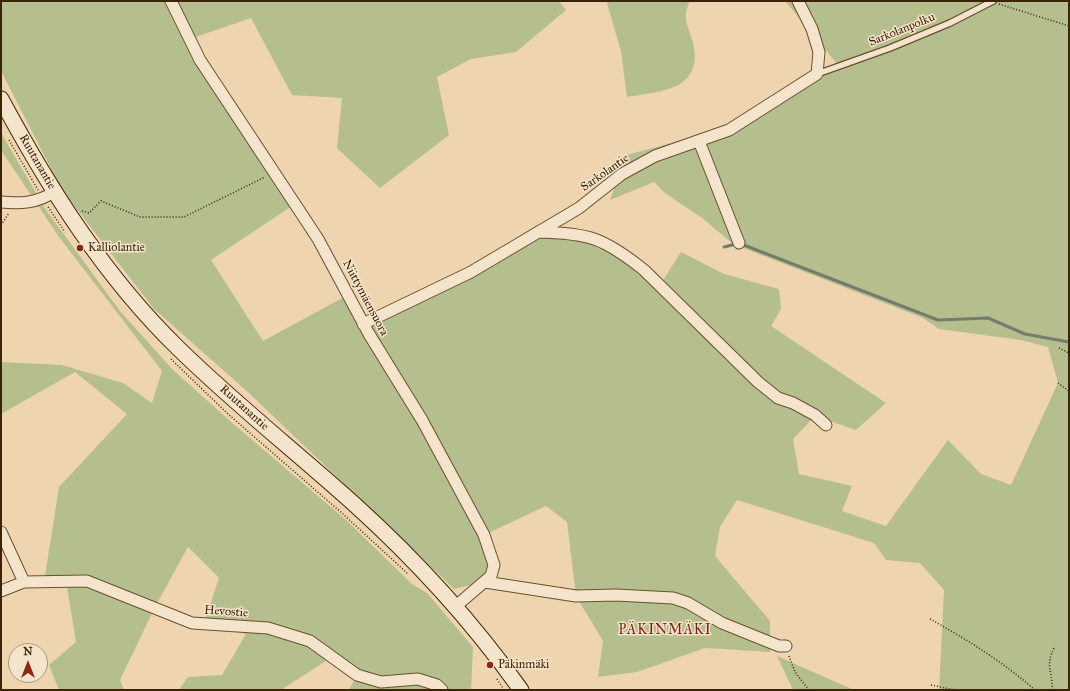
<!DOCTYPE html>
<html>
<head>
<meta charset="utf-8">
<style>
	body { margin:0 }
	#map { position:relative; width:1070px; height:691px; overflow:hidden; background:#eed5af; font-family:"IM FELL Great Primer",serif }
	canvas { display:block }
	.frame { position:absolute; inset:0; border:2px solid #3b2305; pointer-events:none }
	.north { position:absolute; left:8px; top:643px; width:40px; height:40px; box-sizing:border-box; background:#f4e4cb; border:1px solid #aa977c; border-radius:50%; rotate:0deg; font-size:11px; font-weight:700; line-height:16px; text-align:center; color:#3b2305 }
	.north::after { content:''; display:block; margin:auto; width:14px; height:18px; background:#8f2418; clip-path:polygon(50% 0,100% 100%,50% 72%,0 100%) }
</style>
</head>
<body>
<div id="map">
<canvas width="1070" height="691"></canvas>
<div class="frame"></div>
<div class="north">N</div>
</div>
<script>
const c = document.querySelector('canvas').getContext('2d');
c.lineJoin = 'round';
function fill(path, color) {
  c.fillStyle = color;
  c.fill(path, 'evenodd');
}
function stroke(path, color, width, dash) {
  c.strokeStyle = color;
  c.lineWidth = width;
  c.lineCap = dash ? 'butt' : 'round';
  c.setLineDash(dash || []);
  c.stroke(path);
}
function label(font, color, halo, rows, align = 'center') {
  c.font = font + ' "IM FELL Great Primer",serif';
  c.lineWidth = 3;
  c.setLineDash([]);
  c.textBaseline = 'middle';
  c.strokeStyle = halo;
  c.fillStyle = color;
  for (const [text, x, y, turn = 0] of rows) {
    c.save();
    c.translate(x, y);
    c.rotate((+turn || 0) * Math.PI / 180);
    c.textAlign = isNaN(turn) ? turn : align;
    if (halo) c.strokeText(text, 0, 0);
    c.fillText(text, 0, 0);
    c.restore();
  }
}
fill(new Path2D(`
	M1,1H559L566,10L516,52L471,59L437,77L449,135L380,188L337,148L342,98L292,95L251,18L190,39L295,204L211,260L263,341L348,295L363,324L538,232L590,236L660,285L681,252L724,274L779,289L781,309L771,326L886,403L856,430L815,416L793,439L799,474L852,486L842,511L886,526L948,440L981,474L1011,485L1058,383L1048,347L1021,340L939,329L923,318L733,244L702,218L665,193L654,182L610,200L627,155L719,130L838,65L785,1H1069V690H939L944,590L920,563L886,560L874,543L737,500L720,527L715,556L770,621V652L705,648L637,672L598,677L603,641L576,596L567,522L546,506L484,535L494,565L485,582L454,589L249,393L154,309L62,190L1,71Z
	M609,1H690C682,18 687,22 692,39C706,90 663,91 627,97L621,51L607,3Z
	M1,133L46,210L120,311L173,370L229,420L346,520L412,584L427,593L473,647L471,690H349L357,675L332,657L281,690H179L188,677L222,675L246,634L204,623L219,578L188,547L155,607L120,680L124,690H59L49,665L76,642L66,581L44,582L59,487L127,414L75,372L1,414V362L62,365L123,383L152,403L162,371L59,237L1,150Z
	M777,656L854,690H793Z`), '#b5be8d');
stroke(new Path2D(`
	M741,244L938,320L988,318L1025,334L1069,342
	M724,247L736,244`), '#757c6d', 3);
const lane = new Path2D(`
	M817,74L890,48L950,23L993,1`);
const street = new Path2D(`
	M171,1L200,60L318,239L369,334L422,420L484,535L494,565L491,576L456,606
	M699,141L739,243
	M1,202C21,204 37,203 54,192
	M538,232C589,233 604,238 644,270L758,382L778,398L793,403L815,415L826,425
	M363,324L471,272L579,208L622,174L655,156L729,130L817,74L819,52L812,29L798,1
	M1,532L24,582
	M485,582L576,596L616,595L673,598L688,603L722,623L779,646H786
	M1,591L24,582L87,581L192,623L268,628L310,641L357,675L381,682L418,679L437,685L442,690`);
const secondary = new Path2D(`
	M1,99C49,188 104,276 178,348C234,403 295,451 354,504C416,560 472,621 521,690`);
stroke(lane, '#685030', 8);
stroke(street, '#685030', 13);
stroke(secondary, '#3b2305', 17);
stroke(new Path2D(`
	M999,4L1069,26
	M9,140L38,190
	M48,207L65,232
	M82,211L89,213L101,201L140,217H184L265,177
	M1,225L9,213
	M1059,348L1069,353
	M171,359L228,414L343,514L408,574
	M1058,383L1069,391
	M930,619C968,640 1003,662 1035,690
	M789,656L795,672L809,690
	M497,679L504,690
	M931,685L955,690
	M1052,690C1053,668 1044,668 1055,646`), '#3b2305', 1.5, [1, 2]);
stroke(lane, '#f4e4cb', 5.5);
stroke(street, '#f4e4cb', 11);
stroke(secondary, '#f4e4cb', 15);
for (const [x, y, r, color] of [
	[80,248,4,"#8f2418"],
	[490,665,4,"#8f2418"]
]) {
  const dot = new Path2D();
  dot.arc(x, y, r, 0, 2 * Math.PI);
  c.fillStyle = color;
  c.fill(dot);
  stroke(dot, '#f4e4cb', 1.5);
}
label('12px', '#3b2305', '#f4e4cb', [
	["Sarkolanpolku",902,30,-22],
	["Ruutanantie",37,162,60],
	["Sarkolantie",605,173,-35],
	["Niittymäensuora",365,298,62],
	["Ruutanantie",244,408,42],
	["Hevostie",226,612,4]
]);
label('12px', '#3b2305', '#f4e4cb', [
	["Kalliolantie",88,248],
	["Päkinmäki",498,665]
], 'left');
c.letterSpacing = '1px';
label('14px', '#7a1f14', '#f4e4cb', [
	["PÄKINMÄKI",665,631]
]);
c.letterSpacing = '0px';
</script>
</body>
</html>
